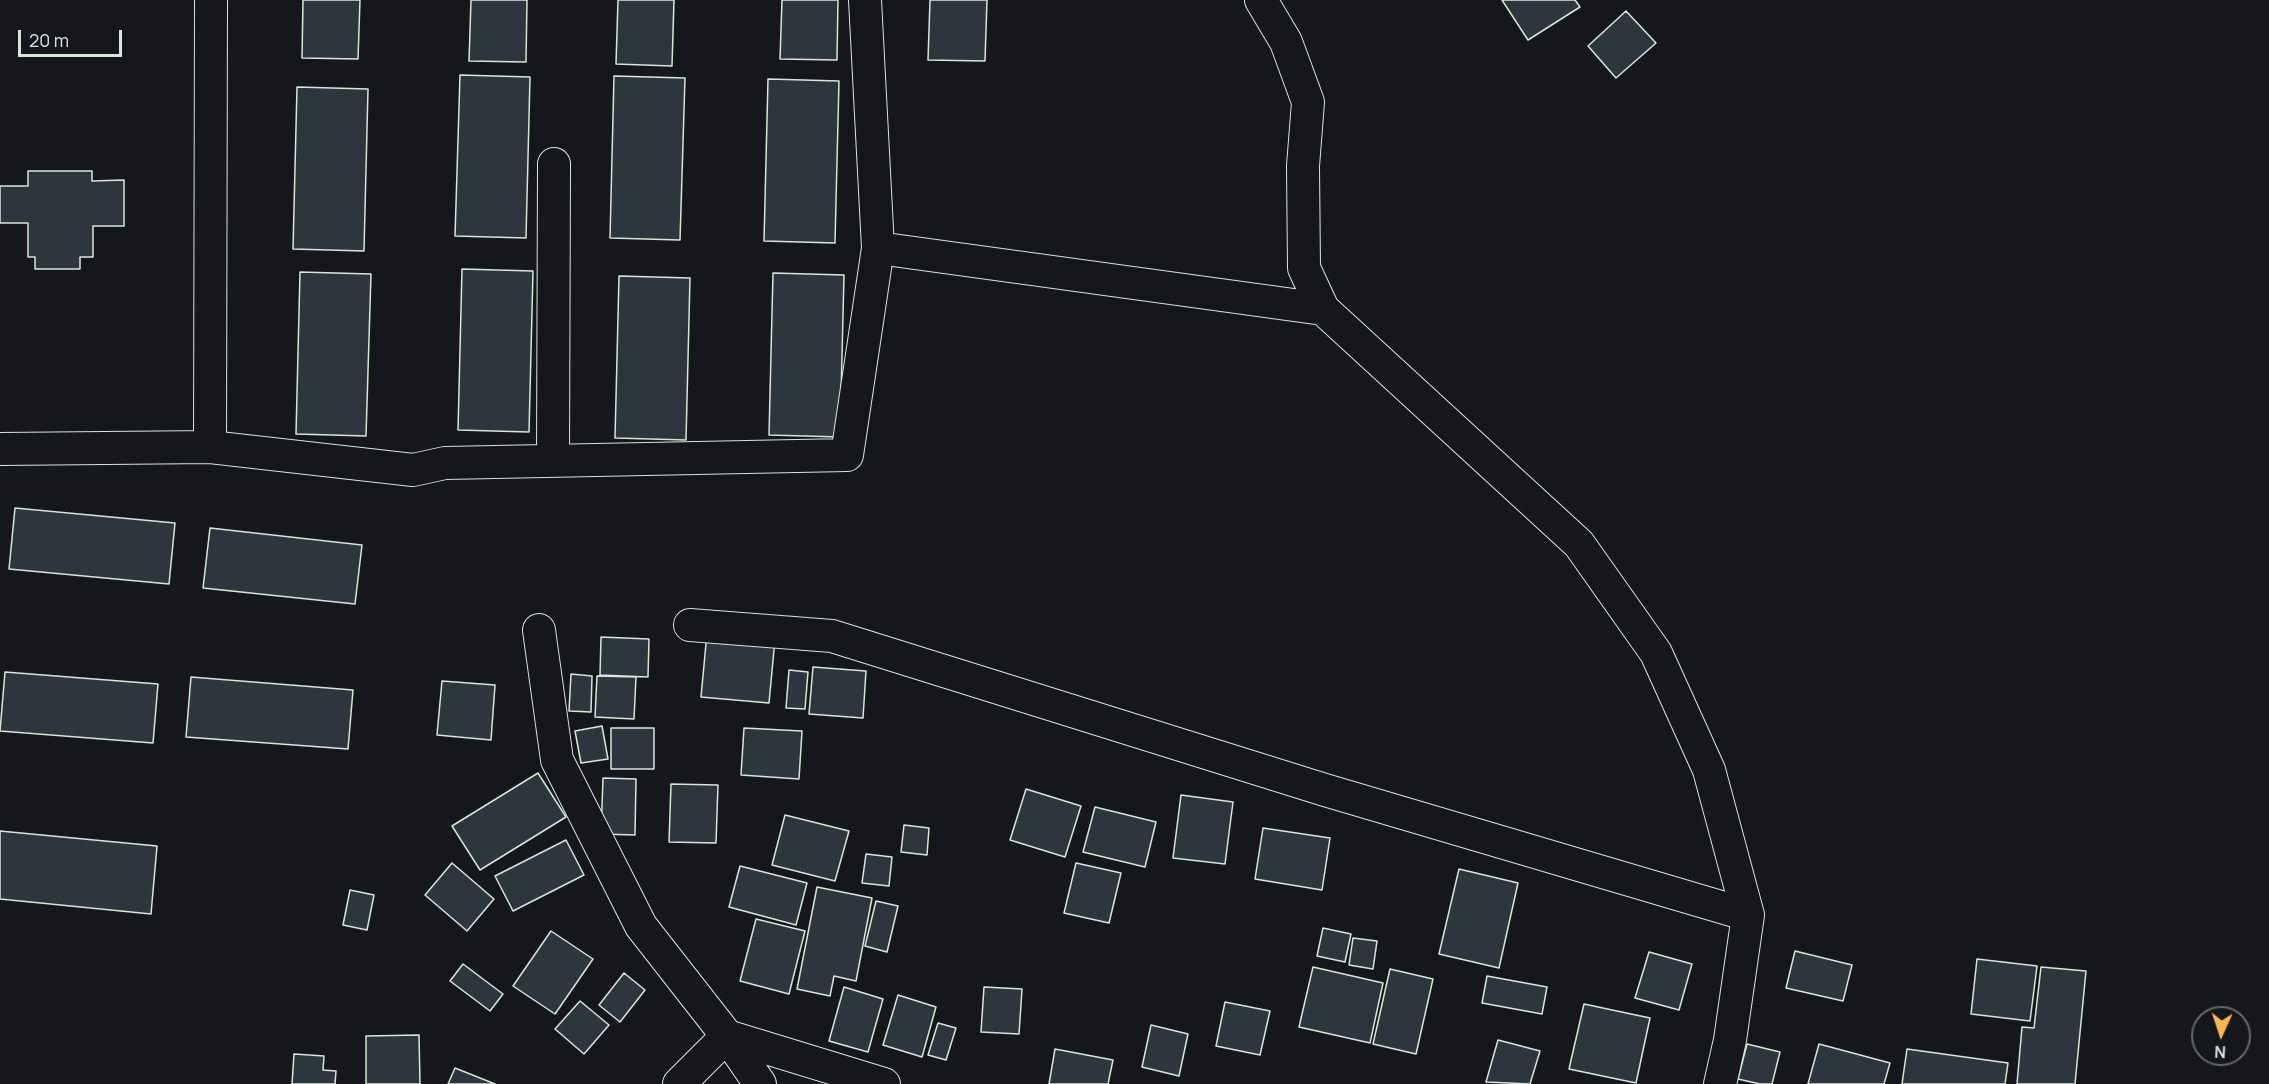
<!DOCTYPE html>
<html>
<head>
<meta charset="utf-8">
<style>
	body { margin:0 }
	#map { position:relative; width:2269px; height:1084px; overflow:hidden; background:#14181c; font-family:Manrope,sans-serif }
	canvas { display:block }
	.north { position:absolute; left:2191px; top:1006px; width:60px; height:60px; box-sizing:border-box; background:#14181c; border:2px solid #626a69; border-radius:50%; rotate:183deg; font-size:16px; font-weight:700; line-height:24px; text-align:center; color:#d8e6dc }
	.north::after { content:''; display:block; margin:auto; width:21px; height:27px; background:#ffb74d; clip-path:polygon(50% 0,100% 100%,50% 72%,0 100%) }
	.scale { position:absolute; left:18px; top:30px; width:104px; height:27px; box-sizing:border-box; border:3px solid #d8e6dc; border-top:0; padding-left:8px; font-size:18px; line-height:21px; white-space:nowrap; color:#d8e6dc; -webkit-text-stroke:4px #14181c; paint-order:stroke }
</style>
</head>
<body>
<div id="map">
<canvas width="2269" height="1084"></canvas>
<div class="north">N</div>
<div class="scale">20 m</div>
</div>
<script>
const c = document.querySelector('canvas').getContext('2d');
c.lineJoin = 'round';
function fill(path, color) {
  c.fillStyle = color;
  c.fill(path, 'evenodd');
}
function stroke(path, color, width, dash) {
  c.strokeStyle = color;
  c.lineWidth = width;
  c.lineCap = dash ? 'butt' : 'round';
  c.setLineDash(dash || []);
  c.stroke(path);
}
const building = new Path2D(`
	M303,0H360L358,59L302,58Z
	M471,0H527L526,62L469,61Z
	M618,0H674L672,66L616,64Z
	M782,0H838L837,60L780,59Z
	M930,0H987L985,61L928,60Z
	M1502,0H1575L1580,7L1528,40Z
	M1626,11L1656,43L1616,78L1588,46Z
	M460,75L530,77L526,238L455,236Z
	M614,76L685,78L680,240L610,238Z
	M768,79L839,81L835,243L764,241Z
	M297,87L368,89L364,251L293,249Z
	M28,171H92V181L124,180V226H93V257H80V269H35V257H28V223H0V186H28Z
	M462,269L533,271L529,432L458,430Z
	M300,272L371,274L366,436L296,434Z
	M773,273L844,275L840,437L769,435Z
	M619,276L690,278L686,440L615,438Z
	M15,508L175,523L169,584L9,569Z
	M210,528L362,545L355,604L203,588Z
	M707,633L775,639L769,703L701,697Z
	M601,637L649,639L648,677L600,675Z
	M813,667L866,671L863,718L809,714Z
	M789,670L808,672L805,709L786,708Z
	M5,672L158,684L153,743L0,731Z
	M571,674L592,676L591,712L569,711Z
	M597,676L636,677L634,719L595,717Z
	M191,677L353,690L348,749L186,737Z
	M442,681L495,685L491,740L437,735Z
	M602,726L608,759L581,763L575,731Z
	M611,728H654V769H611Z
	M744,728L802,731L799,779L741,775Z
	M538,773L566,817L480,870L452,826Z
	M603,778L636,779L635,835L601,834Z
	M671,784L718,785L716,843L669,842Z
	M1026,789L1081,806L1065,857L1010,840Z
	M1181,795L1233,802L1225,864L1173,858Z
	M1095,807L1156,822L1145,867L1083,852Z
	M785,815L849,831L835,881L772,865Z
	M904,825L929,828L927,855L901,852Z
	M1263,828L1330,838L1322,890L1255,879Z
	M0,831L157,846L151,914L0,899Z
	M566,840L584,875L513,911L495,876Z
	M866,854L892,857L889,886L862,883Z
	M452,863L494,899L467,931L425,895Z
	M1076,863L1121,873L1109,923L1064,913Z
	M740,866L807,883L796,925L729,907Z
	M1459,869L1518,883L1499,968L1439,954Z
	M817,887L872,898L856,981L834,976L830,996L797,989Z
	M350,890L374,895L367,930L343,925Z
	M876,901L898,906L887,952L865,946Z
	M756,919L805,931L789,994L740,981Z
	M1323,928L1351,934L1345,962L1317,956Z
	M551,931L593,959L555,1014L513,986Z
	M1353,938L1377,941L1373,969L1349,965Z
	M1795,951L1852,965L1843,1001L1786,988Z
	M1649,952L1692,964L1679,1010L1635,998Z
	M1977,959L2037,966L2030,1021L1971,1014Z
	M463,964L503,994L490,1011L450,981Z
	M1313,967L1383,983L1370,1043L1299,1027Z
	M2041,967L2086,971L2075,1084H2017L2022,1027L2034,1028Z
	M1390,969L1433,979L1416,1054L1373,1044Z
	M624,973L645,990L620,1022L599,1005Z
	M1487,976L1547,987L1542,1014L1482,1003Z
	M844,987L883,999L868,1052L829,1041Z
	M984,987L1022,989L1019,1034L981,1032Z
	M898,995L936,1007L922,1057L883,1045Z
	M580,1001L609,1025L584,1054L555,1029Z
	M1225,1002L1270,1011L1260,1055L1216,1046Z
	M1584,1004L1650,1018L1636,1083L1569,1069Z
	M938,1023L956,1028L946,1060L928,1055Z
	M1151,1025L1188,1034L1179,1076L1142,1067Z
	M419,1035L420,1084H366V1036Z
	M1498,1040L1540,1051L1530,1084L1486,1082Z
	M1747,1044L1780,1052L1772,1084H1760L1738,1079Z
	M1819,1044L1890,1063L1884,1084H1808Z
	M1055,1049L1113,1060L1108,1084H1049Z
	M1907,1049L2008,1063L2005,1084H1902Z
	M294,1054L324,1056L323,1070L336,1071L335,1084H292Z
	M455,1068L495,1084H448Z`);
fill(building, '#2c363c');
stroke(building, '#d8e6dc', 1.5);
const street = new Path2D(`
	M1261,0L1286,42L1308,102L1303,166L1304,268L1323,309L1579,544L1656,653L1709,770L1748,915L1730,1040L1720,1084
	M878,248L1323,309
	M210,447L211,0
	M0,449L210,447L413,470L445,463L847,455L878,248L865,0
	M553,460L554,164
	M690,625L832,636L1325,790L1748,915
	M539,630L557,760L641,926L727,1036L760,1084
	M679,1084L727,1036L884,1084`);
stroke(street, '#d8e6dc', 34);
stroke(street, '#14181c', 32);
</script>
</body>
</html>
